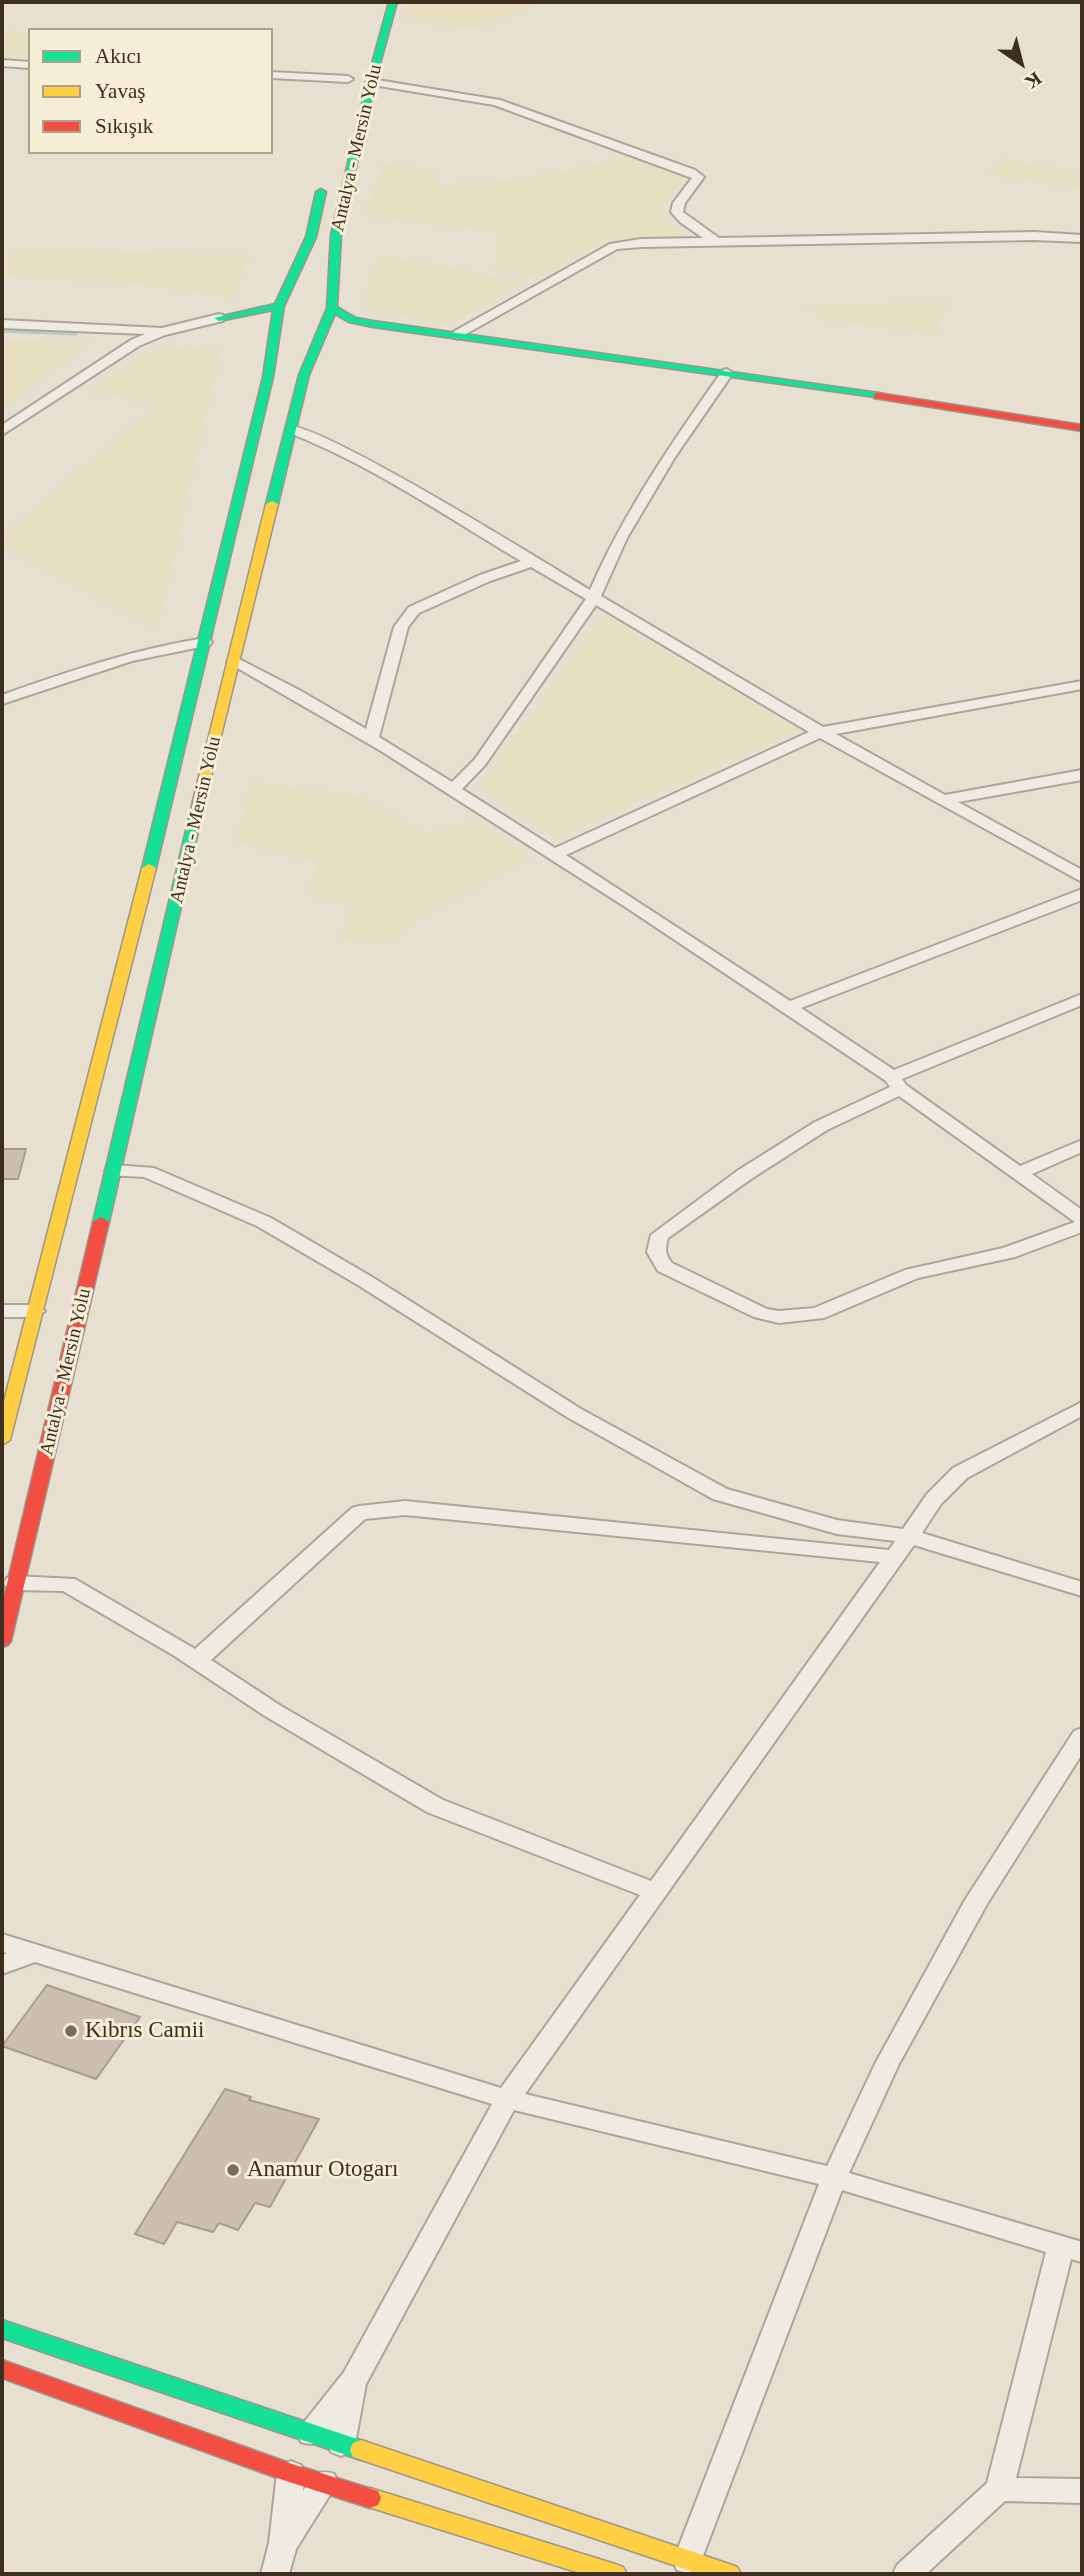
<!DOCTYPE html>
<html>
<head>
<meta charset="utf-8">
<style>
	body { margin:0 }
	#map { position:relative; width:1084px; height:2576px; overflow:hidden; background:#e7e0d1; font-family:Georgia,serif }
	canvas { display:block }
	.frame { position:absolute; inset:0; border:4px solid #3d2e20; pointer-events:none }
	.legend { position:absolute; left:28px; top:28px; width:245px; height:126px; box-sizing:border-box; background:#f7eed8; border:2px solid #ada18e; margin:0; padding:9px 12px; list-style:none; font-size:21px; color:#3d2e20 }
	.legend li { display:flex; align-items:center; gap:14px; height:35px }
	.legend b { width:35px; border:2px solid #ada18e }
	.north { position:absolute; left:986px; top:28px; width:70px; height:70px; -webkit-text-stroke:5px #f7eed8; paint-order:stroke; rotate:145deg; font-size:19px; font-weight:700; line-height:28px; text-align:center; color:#3d2e20 }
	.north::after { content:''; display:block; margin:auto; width:24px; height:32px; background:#3d2e20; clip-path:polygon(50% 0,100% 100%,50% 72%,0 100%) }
</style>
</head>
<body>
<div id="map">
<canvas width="1084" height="2576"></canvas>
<div class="frame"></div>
<ul class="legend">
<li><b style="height:9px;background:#16e098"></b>Akıcı</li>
<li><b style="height:9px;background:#ffcf43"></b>Yavaş</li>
<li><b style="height:9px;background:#f24e42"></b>Sıkışık</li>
</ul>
<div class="north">K</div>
</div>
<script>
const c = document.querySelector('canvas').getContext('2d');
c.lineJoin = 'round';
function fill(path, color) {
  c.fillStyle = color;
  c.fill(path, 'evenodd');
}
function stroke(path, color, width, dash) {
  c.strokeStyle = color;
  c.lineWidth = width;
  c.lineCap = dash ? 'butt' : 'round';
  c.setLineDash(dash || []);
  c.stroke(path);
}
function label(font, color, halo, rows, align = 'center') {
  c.font = font + ' Georgia,serif';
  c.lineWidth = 6;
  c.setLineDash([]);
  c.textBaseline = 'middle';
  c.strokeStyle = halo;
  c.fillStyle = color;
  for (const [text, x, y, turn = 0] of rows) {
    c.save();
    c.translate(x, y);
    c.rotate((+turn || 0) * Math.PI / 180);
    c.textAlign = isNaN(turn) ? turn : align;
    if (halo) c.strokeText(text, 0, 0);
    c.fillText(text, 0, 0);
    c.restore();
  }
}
fill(new Path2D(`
	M408,2H542L480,28H458L411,19L406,16Z
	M2,30L30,34V60L2,59Z
	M625,156L689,176L663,207L661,218L690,238L611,241L597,245L541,277L495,270L499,232L364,216L384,163L431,170L440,184H452L517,179L563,172Z
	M1005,159L1082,174V189L987,174Z
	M18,248L249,256L233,297L136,284L6,276Z
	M386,256L525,282L449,325L365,309L370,278L379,258Z
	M945,303L937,335L827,320L806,305Z
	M2,339L89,343L2,410Z
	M187,347L220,352L162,611L151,627L2,545V537L157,405L90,391L147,353Z
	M604,615L799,730L556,838L478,788Z
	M252,782L360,797L427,834L475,821L531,857L417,919L393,943L338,940L353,907L309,895L317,862L236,842Z`), '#e6dfc2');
stroke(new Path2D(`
	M2,331L76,334`), '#bcccc2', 3.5);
const building = new Path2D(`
	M2,1149H26L18,1179H2Z
	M47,1985L140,2017L96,2079L2,2046Z
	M225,2089L251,2097L249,2100L319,2119L270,2207L255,2203L238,2230L219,2223L213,2232L177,2222L164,2244L135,2234Z`);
fill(building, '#cbbfb2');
stroke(building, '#a89c90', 2);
const street = new Path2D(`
	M2,60L30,62V68L2,66Z
	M271,72L348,76L353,79L348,82L271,78Z
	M371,79L500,100L695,170L704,177L685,203L683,212L719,238L1034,232L1082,235V242L1034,240L641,247L617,249L457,339L451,335L453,332L610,244L641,239L703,238L680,222L671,212L673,203L692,178L494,105L367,84L366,82Z
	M219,314L223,315V321L165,335L139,346L2,435V425L131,340L145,334L2,328V320L162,328Z
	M727,369L733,373L675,457L627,538L601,596L823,727L1082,681V689L836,734L945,795L1082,770V780L958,802L1082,870V882L820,738L566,855L790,1001L1082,889V900L801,1008L894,1070L1082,994V1005L902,1079L906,1085L1020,1166L1082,1140V1152L1032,1174L1082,1210V1232L1015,1257L918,1278L824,1318L779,1323L754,1317L658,1271L647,1252L651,1235L737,1171L815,1122L890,1087L886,1081L627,908L381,751L227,662L229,659H239L301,691L366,729L394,627L409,607L480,575L521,561C445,516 370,464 287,432V426C318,421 549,565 590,590C625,510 673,441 723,370ZM531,567L586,599L475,759L452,782L379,737L408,627L419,613L490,581ZM596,605L809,732L555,848L462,789L485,765ZM899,1096L1075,1222L1003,1248L905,1270L814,1308L779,1311L767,1309L672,1263C665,1255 665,1248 668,1238L751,1179L827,1130Z
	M205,638L210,639L212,642L210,645L132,661L2,704V695C69,671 135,649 205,638Z
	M114,1165L154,1168L271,1218L372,1277L581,1409L727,1489L837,1520L903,1529L927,1494L953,1468L1082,1402V1416L967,1478L941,1504L922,1533L1082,1582V1596L914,1545L525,2094L827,2166L875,2064L965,1900L1074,1731L1082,1728V1754L987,1904L899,2064L849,2173L1082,2242V2262L1071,2259L1016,2478L1082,2479V2503L1005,2501L926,2574H893L897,2565L987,2483L1046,2252L842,2190L701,2561L697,2570L687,2573L677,2570L673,2561L819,2184L514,2110L366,2384L355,2444L351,2452L341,2456L331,2452L327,2444L330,2430C321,2442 316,2447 301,2442L297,2434L301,2426L344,2372L492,2104L35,1962L2,1974V1956L7,1953L2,1952V1934L501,2088L640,1895L427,1812L265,1716L173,1655L63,1591L15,1590L7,1588L4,1583L7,1578L15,1576L75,1579L195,1649L352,1508L359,1506L405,1501L889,1550L895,1541L837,1534L713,1499L567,1417L358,1285L257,1226L144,1177L107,1175L105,1171L107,1167ZM405,1515L880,1562L651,1881L443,1800L281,1706L211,1660L365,1519Z
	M2,1305H35L45,1311L35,1317H2Z
	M291,2461L301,2465L305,2473L303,2491C312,2477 317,2468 334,2474L338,2482L296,2549L289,2574H261L269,2543L277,2473L281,2465Z`);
const fast = new Path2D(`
	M389,2H397L375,82L341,235L337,307L356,318L373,321L878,393L882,394V398L373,327L349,322L335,314L309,375L278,504L268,506L266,504L299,375L327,308L331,235L367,82Z
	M321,189L326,192L316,237L284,306L273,377L156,868L149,872L144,871L142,868L263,377L273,310L219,321L214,318L275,304L306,237L316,192Z
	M199,797L205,801L109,1222L101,1227L93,1222L193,801Z
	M2,2320L369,2443L372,2450L369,2457L361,2460L2,2338Z`);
const slow = new Path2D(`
	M272,501L278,504L205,801L199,805L193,801L266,504Z
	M149,864L156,868L10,1440L2,1445V1409L142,868Z
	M361,2440L729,2564L737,2567L741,2574H700L353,2457L350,2450L353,2443Z
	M370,2488L615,2564L623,2567L627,2574H583L362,2505L359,2498L362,2491Z`);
const jam = new Path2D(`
	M878,393L1082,425V431L874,398V394Z
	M101,1217L109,1222L11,1641L8,1645L2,1647V1605L93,1222Z
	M2,2360L292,2464L378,2491L381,2498L378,2505L370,2508L283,2480L2,2378Z`);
stroke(street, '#ada599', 4);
stroke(fast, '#9c958a', 3);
stroke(slow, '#9c958a', 3);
stroke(jam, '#9c958a', 3);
fill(street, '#efebe3');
fill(fast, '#16e098');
fill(slow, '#ffcf43');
fill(jam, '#f24e42');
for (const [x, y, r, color] of [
	[71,2031,7,"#786c5e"],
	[233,2170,7,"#786c5e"]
]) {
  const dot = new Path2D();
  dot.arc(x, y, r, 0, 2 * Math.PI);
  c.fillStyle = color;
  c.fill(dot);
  stroke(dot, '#f7eed8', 2.5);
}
label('19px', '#3d2e20', '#f7eed8', [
	["Antalya - Mersin Yolu",357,148,-77],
	["Antalya - Mersin Yolu",196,820,-77],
	["Antalya - Mersin Yolu",66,1372,-77]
]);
label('23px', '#3d2e20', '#f7eed8', [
	["Kıbrıs Camii",85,2031],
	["Anamur Otogarı",247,2170]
], 'left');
</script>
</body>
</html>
